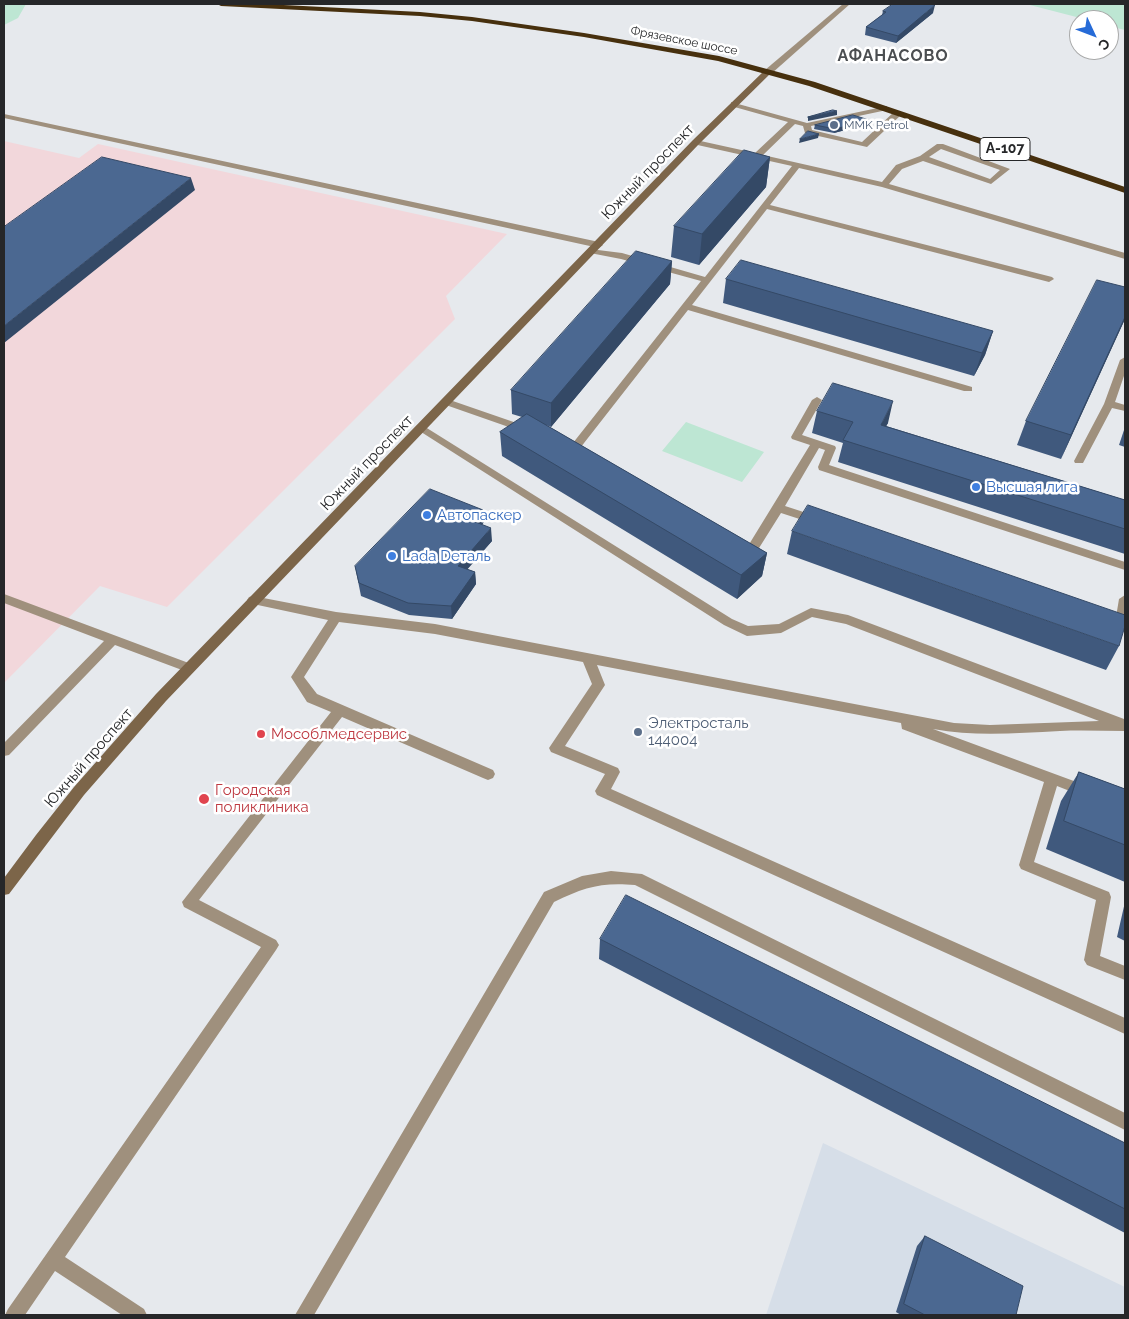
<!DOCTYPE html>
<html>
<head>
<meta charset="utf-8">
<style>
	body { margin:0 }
	#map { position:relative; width:1129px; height:1319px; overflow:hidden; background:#e6e9ed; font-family:Raleway,sans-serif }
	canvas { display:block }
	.frame { position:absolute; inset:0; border:5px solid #262729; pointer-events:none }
	.north { position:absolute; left:1069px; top:10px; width:50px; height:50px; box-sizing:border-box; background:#fff; border:1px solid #a8a9a9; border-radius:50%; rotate:133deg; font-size:14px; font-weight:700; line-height:20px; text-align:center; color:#262729 }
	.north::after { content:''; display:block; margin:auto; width:18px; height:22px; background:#266bd7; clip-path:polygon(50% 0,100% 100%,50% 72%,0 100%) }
</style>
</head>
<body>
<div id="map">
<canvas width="1129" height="1319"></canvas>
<div class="frame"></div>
<div class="north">С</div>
</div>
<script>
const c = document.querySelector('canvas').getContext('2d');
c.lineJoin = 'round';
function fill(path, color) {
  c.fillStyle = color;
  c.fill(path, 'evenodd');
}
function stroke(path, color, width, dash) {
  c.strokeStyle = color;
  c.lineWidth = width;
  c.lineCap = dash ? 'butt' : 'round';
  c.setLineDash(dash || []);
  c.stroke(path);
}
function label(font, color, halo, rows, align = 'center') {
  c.font = font + ' Raleway,sans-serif';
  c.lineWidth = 5;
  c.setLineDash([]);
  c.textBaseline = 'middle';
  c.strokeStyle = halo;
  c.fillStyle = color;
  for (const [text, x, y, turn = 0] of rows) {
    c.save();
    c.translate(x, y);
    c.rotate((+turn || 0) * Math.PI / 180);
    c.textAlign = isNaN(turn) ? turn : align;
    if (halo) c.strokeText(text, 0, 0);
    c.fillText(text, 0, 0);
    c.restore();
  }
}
fill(new Path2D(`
	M823,1143L1125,1287V1315H766Z`), '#d6dee8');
fill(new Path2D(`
	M4,141L79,158L98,144L507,234L446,296L455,319L167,607L100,586L4,683Z`), '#f2d7db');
fill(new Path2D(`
	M4,4H26L18,18L4,25Z
	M1026,4H1125V30L1109,26V20H1088Z
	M686,422L764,452L742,482L662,451Z`), '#bde6d3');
fill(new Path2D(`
	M731,102L807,123L887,106V110L811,126L812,130L862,142L895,111H901V115L867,147L805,133L803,126L795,124L763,155L882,182L896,165L920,156L937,144H943L1010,169L991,184L923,161L902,169L889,184L1125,253V259L882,187L799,168L770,205L1052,277L1054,279L1049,282L767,209L692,305L972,387V391H964L688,310L577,452H569L568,450L569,448L701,281L621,259L590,253V249L622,253L705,277L792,166L693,144L692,142L696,140L755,153L788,122L731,106ZM941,149L1000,170L990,179L929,157Z
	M4,114L599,242L603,245L599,248L4,118Z
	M1125,357V373L1115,402L1125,405V411L1112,408L1083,463H1075L1074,461L1104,404L1120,360Z
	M817,397L822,400L802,435L835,446L836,448L829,465L1125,562V570L819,470L818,467L825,450L819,448L785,506L822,518L824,521L822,524L818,525L781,513L754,556H746L738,549L744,545L748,546L810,445L792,439L791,437L812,400Z
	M447,399L531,428L532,430L531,432H523L443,404L442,402Z
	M422,425L732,619L748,626L779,624L811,608L848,615L1124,719L1125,731C1103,731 1081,730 1060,731C1017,733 976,737 933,729L1090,787L1092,791L1090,795L1085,797L1057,786L1034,862L1109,892L1111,897L1100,956L1125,966V980L1087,965L1084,960L1096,900L1021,869L1019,865L1044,782L902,729L901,723L597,665L605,685L565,746L618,768L620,772L611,789L1125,1018V1034L597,795L595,791L605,774L551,752L549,748L592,684L583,662L435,634L339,622L304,677L317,694L493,770L495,774L493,778L488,780L483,778L342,717L199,900L276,940L279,945L276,950L65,1257L144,1309L147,1315H122L55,1271L25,1315H5L8,1309L261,947L184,907L182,902L331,712L307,702L291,677L328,620L253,604L247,600L249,597L253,596L336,612L435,624L954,723L990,725L1099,721L846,624L812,617L781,633L747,636L724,625L418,430L417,428Z
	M4,594L194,665L196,668L194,671L190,673L115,645L9,755L4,756V743L104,641L4,603Z
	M1125,595V626L1121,628L1110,624L1108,621L1110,618L1116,617L1119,599Z
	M611,871L642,874L1125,1113V1130L635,885C602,882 584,887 554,902L314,1315H295L544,892L582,876Z`), '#9f907d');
fill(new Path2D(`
	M843,4H850L771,74H765V70Z`), '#9f907d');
fill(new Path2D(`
	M765,70L772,72L699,144L166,701L84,795L9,894L4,895V878L36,835L74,787L156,694L693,140Z`), '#7c6549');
fill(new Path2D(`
	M217,4H264L420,12L472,17L584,33L719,56L815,82L1125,187V193L809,86L718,61L584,37L472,21L420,16L221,6Z`), '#47300e');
fill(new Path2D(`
	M883,11L933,13L896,43L865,35L866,27L882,15Z
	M868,124L834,133L814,129L815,125Z
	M770,157L766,187L699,265L671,257L674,226Z
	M672,261L670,284L551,427L546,425L767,553L762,576L737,599L502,456L500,432L522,417L512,414L511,390Z
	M726,279L993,331L985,355L974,376L723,303Z
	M1125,287V319L1061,459L1017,445L1026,421Z
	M817,411L888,423L886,426L1125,500V554L838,462L843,443L812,433Z
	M1125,427V447L1119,445Z
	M484,522L482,525L492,541L467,569L475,572L476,584L452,619L409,615L361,596L355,566Z
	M792,531L1119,646L1106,670L787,554Z
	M1079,772L1125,789V882L1046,849L1061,801Z
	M1125,902V941L1117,937Z
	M600,939L1125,1143V1233L599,959Z
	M925,1236L1016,1315H901L896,1312L917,1246Z`), '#40597d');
fill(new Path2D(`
	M935,5L933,13L896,43L898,36Z
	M837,111V115L808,121V117Z
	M869,120L868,124L834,133L835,129Z
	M819,134L818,138L799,143L800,139Z
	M770,157L766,187L699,265L702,234Z
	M191,178L195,190L4,343V326Z
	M672,261L670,284L551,427V403Z
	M1125,317V319L1061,459L1071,435Z
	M993,331L985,355L974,376L982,353Z
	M893,401L888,423L875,446L881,425Z
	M483,510L484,522L474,534L473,521Z
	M491,528L492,541L459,579L458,566Z
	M767,553L762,576L737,599L741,575Z
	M475,572L476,584L452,619L451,606Z`), '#344966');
const building = new Path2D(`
	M893,4H929L935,5L898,36L866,27L886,12L883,11Z
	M833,110L837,111L808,117Z
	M853,115L869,120L835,129L815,125Z
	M808,131L819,134L800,139Z
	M744,150L770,157L702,234L674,226Z
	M102,157L191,178L4,326V227Z
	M636,251L672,261L551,403L511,390Z
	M741,260L993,331L982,353L726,279Z
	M1097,280L1125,287V317L1071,435L1026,421Z
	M833,383L893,401L881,425L1125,500V529L843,440L853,422L817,411Z
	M527,414L767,553L741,575L500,432Z
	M430,489L483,510L473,521L491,528L458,566L475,572L451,606L408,603L359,583L355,566Z
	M808,505L1125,615V626L1119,646L792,531Z
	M1079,772L1125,789V845L1064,821Z
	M626,895L1125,1143V1209L600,939Z
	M925,1236L1023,1286L1016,1315H925L904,1304Z`);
fill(building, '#4b6891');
stroke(building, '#344966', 1);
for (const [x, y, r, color] of [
	[834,125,5,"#5c6f8a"],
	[976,487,5,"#3f7fe0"],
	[427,515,5,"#3f7fe0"],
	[392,556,5,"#3f7fe0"],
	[638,732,5,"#5c6f8a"],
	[261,734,5,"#e0444e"],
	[204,799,6,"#e0444e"]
]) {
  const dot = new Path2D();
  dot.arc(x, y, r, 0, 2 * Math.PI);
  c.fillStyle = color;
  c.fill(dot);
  stroke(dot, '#fff', 2);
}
label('12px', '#262729', '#fff', [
	["Фрязевское шоссе",684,41,11]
]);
label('12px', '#4e5e75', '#fff', [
	["MMK Petrol",844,125]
], 'left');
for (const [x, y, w] of [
	[1005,149,50]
]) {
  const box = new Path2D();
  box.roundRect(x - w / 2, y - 11.5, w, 23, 4);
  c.fillStyle = '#fff';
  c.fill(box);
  stroke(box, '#262729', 1);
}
label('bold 14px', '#262729', null, [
	["А-107",1005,149]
]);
label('15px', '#262729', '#fff', [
	["Южный проспект",648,172,-46],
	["Южный проспект",367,463,-46],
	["Южный проспект",89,758,-49]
]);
label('15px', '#366cbe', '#fff', [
	["Высшая лига",986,487],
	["Автопаскер",437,515],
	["Lada Dеталь",402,556]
], 'left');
label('15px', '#4e5e75', '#fff', [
	["Электросталь",648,723],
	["144004",648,740]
], 'left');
label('15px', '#be3a42', '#fff', [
	["Мособлмедсервис",271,734],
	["Городская",215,790],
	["поликлиника",215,807]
], 'left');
c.letterSpacing = '1px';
label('bold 16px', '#4b4e51', '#fff', [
	["АФАНАСОВО",893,56]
]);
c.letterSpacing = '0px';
</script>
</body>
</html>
